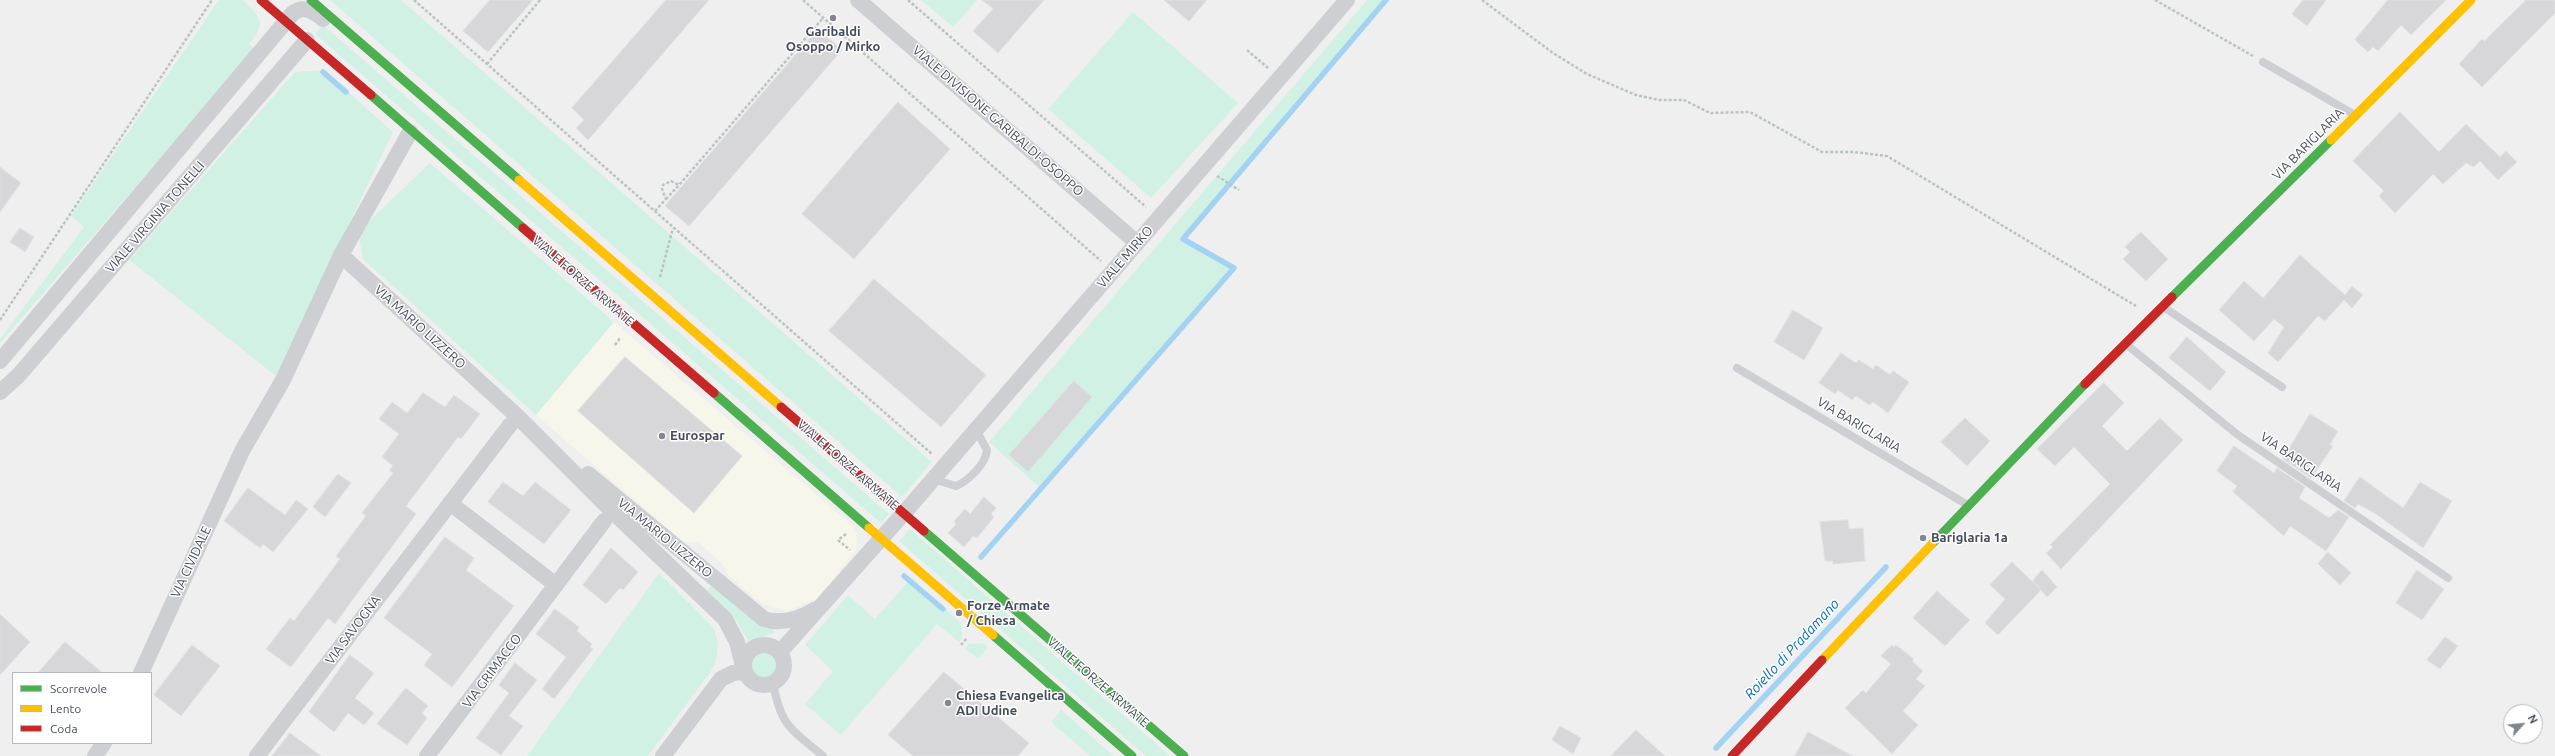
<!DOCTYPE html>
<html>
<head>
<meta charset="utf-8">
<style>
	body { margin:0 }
	#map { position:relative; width:2555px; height:756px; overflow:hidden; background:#f0efef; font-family:Ubuntu,sans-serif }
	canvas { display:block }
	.legend { position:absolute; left:12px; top:672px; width:140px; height:72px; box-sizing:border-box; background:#fff; border:1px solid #b5b8be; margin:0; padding:5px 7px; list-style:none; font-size:12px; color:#454d5d }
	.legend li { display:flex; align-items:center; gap:8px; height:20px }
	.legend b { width:20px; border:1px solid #b5b8be }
	.north { position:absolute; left:2503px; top:704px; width:40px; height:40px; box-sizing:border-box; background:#fff; border:1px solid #b5b8be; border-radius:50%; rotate:63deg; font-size:11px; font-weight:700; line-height:16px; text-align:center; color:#454d5d }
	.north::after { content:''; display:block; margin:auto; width:14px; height:18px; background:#818690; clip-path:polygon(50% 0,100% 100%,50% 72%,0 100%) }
</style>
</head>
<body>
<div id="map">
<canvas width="2555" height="756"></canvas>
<ul class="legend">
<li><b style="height:5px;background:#4caf50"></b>Scorrevole</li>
<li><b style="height:5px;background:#ffc107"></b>Lento</li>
<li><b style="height:5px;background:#c62828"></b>Coda</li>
</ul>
<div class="north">N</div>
</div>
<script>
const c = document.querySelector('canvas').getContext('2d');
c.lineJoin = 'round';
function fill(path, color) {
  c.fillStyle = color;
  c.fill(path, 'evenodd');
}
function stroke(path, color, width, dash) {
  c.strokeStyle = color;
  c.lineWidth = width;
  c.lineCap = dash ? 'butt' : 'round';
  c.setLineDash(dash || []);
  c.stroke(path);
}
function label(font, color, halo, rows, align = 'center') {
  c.font = font + ' Ubuntu,sans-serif';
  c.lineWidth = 3;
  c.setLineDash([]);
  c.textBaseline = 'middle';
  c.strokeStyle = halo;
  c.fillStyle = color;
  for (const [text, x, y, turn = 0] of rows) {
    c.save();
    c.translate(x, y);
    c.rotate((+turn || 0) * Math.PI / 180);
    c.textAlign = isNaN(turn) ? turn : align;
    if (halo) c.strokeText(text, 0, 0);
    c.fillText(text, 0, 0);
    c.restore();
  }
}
fill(new Path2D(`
	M614,322L854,527L858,538L856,550L818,598L787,611L762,604L728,575L722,563L698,542H683L536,415Z`), '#f7f6ea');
fill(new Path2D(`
	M219,0H242C261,17 267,23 249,44L255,49L0,343V339L84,227L71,216Z
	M330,0H401L932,462L902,497Z
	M921,0H977L953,27Z
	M1367,0H1388L1181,240L1231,268L1039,487L989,442Z
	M1133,12L1238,103L1151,198L1048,109Z
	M323,25L889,514L881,523L315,34Z
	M324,70L393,132L276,376L129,260L295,72Z
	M430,163L614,322L536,415L363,259L359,238L362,228Z
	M910,529L1170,756H1146L899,541Z
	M659,573L713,627C720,642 718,652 714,667L648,756H527Z
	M911,578L961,623L962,638L959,642L937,624L841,735L805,704L833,671L805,645L848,595L875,619Z
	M713,583L773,626L774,633L748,641L736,620L707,591Z
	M984,643L988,647L978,659L965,648L968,644Z
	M750 665a14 14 0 1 1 28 0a14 14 0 1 1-28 0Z
	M1061,710L1114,756H1090L1051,722Z`), '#d1f1e4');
stroke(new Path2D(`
	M323,72L346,92
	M981,557L1234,268L1183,239L1386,0
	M904,576L943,609
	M1716,748L1886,567`), '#a3d2f2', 5.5);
const building = new Path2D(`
	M490,0H533L488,52L463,31Z
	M666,0H709L588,140L576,128L584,120L572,108Z
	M982,0H1044L998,53L973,31L993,9Z
	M1164,0H1207L1189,21Z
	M2303,0H2326L2307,26L2292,14Z
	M2388,0H2446L2411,35L2401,25L2378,51L2373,47L2368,52L2355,40Z
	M2526,0H2555V13L2482,87L2459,64L2482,39L2484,41Z
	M818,29L842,50L689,226L665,206Z
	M898,102L950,149L854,259L802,214Z
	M2400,112L2439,152L2466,124L2500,157L2506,151L2517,162L2498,180L2480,161L2474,167L2466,163L2443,184L2433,174L2395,213L2379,196L2384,191L2353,161Z
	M0,167L21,183L0,212Z
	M20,228L34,237L25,252L10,242Z
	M2141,232L2168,259L2146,281L2123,259L2130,252L2125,247Z
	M2300,255L2345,295L2352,286L2363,295L2352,308L2344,300L2325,321L2318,316L2278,362L2268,353L2284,327L2274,319L2254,341L2219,310L2244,281L2263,298Z
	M874,279L986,375L941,427L829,331Z
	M1793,310L1823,328L1804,360L1774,342Z
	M2187,337L2226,372L2210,391L2169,358Z
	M1841,353L1856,363L1859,360L1873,369L1876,365L1890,375L1893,371L1909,382L1888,413L1873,402L1869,405L1856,396L1852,400L1838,390L1835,394L1819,383Z
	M625,357L742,456L694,513L578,411Z
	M1074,381L1092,397L1028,472L1009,455Z
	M2104,383L2124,403L2102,426L2127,451L2160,418L2183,440L2061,569L2046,553L2053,547L2050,545L2110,484L2074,447L2055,466L2037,449Z
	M423,393L445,407L454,395L480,414L461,439L458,437L406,506L416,514L354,598L335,624L328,618L291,667L266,649L290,618L294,621L340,559L336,556L366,516L362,513L393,473L389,470L393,466L382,457L399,434L379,419L392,402L407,413Z
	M2310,414L2338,431L2330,445L2333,446L2311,478L2283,459Z
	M1965,418L1990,441L1967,466L1941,442Z
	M2234,446L2274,473L2277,468L2305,487L2299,498L2329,518L2338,510L2349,517L2326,551L2290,526L2284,536L2233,492L2237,486L2217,471Z
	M338,474L351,483L325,517L313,507Z
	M2360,477L2403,508L2420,482L2452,501L2423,548L2376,514L2358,504L2355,508L2344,501Z
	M503,482L523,496L535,482L571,510L544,544L488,502Z
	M248,488L285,515L296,500L308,509L273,552L263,544L260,548L224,521Z
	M984,497L996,508L991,514L994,517L977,538L973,536L964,547L948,533L956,524L954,521L965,509L970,514Z
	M1848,520L1849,529L1863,528L1865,561L1833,564V561H1825L1820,522Z
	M445,537L474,558L466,570L514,606L452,687L424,665L432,654L384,618Z
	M611,548L638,572L623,590L620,588L606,604L583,585Z
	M2328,552L2351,573L2340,585L2318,564Z
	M2012,562L2041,590L1998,635L1985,623L2005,599L1990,585Z
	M2042,570L2057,587L2047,597L2033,581Z
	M2417,570L2444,589L2422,620L2396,603Z
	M1937,591L1970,620L1945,646L1913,618Z
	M555,609L579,627L577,631L592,644L590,647L593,649L554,699L542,689L566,657L536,634Z
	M0,614L30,642L0,675Z
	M2445,637L2458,646L2440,669L2427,660Z
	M65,642L71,647L103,673H38Z
	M192,645L220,666L181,716L154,695Z
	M1892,645L1894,647L1896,645L1914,659L1912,661L1923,671L1916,679L1925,686L1903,711L1918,725L1892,754L1845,708L1863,690L1866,693L1891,664L1881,656Z
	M350,655L374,673L355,698L374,713L364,725L348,713L334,732L309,712Z
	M515,663L537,680L509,716L523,726L501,755L476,738L509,693L499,685Z
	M944,672L1029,743L1018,756H913L888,735Z
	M406,688L428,706L422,713L427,718L407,745L377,724Z
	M1560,726L1581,738L1573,754L1552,740Z
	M1636,730L1665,756H1611Z
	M1808,732L1853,756H1795Z
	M290,733L321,756H272Z`);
fill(building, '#d7d7d9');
stroke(building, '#e1e1e2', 1);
stroke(new Path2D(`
	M414,0L932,454
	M803,0L1101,261
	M908,0L1146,207
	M1482,0L1553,53L1587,74L1636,95L1659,100H1684L1710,113L1750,112L1822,152H1854L1887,156L2136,306
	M2155,0L2253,56
	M1247,50L1268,68
	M487,64L540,0
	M1217,176L1239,190
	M666,199L679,185
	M655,211L666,199L662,189L663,185L671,181L679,185L823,18
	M660,277L673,228
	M0,320L212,0
	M615,345L620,338
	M846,534L838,540L850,550
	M961,645L967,638`), '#b8c4c4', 2.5, [3, 2]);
stroke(new Path2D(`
	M2263,62L2355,115
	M2165,308L2282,387
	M2127,345L2238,435L2448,578
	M1737,368L1966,504
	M933,479L956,486C968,481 986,464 987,450L976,430
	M773,683C781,727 791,729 823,756`), '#cdcfd3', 8);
stroke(new Path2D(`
	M858,0L1137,243
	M410,132L341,255L517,416L612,511L725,619L737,642L743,666
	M0,361L293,13C304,5 314,11 323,19
	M0,392L18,376L307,40
	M588,474L764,619C782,625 799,619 814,610
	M450,503L556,585
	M744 665a20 20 0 1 1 40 0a20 20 0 1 1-40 0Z
	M780,652L904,513L1347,0
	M141,673L242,451L283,380L341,255
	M95,756L104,743
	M257,756L510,425
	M427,756L604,521
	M663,756L721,679L733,673L745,672`), '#cdcfd3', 16);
stroke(new Path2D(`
	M311,0L519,180
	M371,95L523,228
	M2172,297L2331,140
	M714,393L869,528
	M924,531L1184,756
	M1932,544L2085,384
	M993,635L1132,756`), '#4caf50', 9);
stroke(new Path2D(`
	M2331,140L2471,0
	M519,180L781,407
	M869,528L993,635
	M1822,660L1932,544`), '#ffc107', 9);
stroke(new Path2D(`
	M261,0L371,95
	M523,228L714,393
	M2085,384L2172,297
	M781,407L924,531
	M1732,756L1822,660`), '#c62828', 9);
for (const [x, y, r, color] of [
	[833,18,4,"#818690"],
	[662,436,4,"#818690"],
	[1923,538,4,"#818690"],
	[959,613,4,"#818690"],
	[948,703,4,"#818690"]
]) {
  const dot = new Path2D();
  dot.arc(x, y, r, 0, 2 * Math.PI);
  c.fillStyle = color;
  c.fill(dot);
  stroke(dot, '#fff', 1.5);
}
label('bold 13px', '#454d5d', '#fff', [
	["Garibaldi",833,32,"center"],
	["Osoppo / Mirko",833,47,"center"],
	["Eurospar",670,436],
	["Bariglaria 1a",1931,538],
	["Forze Armate",967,606],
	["/ Chiesa",967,621],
	["Chiesa Evangelica",956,696],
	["ADI Udine",956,711]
], 'left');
label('13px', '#454d5d', '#fff', [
	["VIALE DIVISIONE GARIBALDI-OSOPPO",998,121,41],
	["VIA BARIGLARIA",2308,144,-45],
	["VIALE VIRGINIA TONELLI",155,217,-49],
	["VIALE MIRKO",1125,257,-49],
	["VIALE FORZE ARMATE",583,281,41],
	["VIA MARIO LIZZERO",420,327,42],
	["VIA BARIGLARIA",1859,425,31],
	["VIA BARIGLARIA",2301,462,34],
	["VIALE FORZE ARMATE",848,465,41],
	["VIA MARIO LIZZERO",665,538,39],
	["VIA CIVIDALE",191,562,-65],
	["VIA SAVOGNA",353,630,-53],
	["VIA GRIMACCO",492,671,-53],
	["VIALE FORZE ARMATE",1098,682,41]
]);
label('italic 14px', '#016ab4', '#fff', [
	["Roiello di Pradamano",1792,649,-47]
]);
</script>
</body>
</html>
